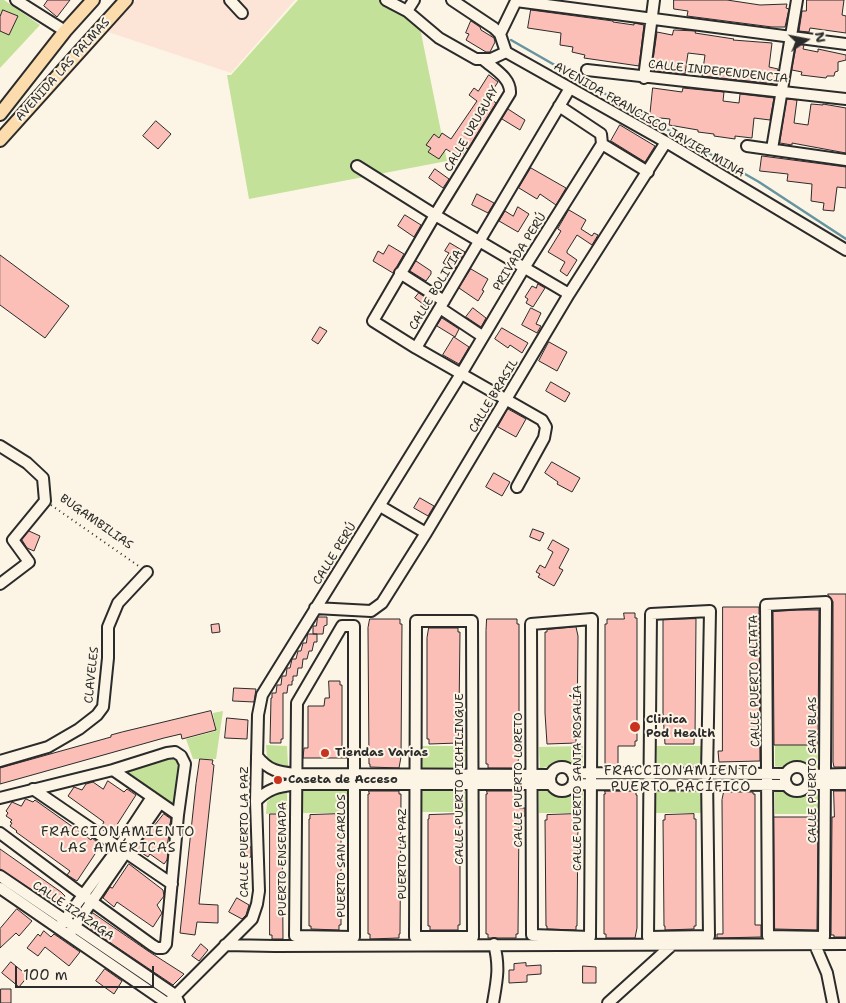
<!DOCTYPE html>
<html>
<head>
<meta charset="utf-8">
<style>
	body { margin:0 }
	#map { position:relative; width:846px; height:1003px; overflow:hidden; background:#fcf5e5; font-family:"Shantell Sans",sans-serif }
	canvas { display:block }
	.north { position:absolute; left:781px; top:15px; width:50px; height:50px; -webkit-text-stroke:4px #fcf5e5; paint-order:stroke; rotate:79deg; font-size:14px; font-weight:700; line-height:20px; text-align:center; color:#2b2b2b }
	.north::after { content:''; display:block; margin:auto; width:18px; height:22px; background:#2b2b2b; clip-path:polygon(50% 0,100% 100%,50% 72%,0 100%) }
	.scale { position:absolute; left:15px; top:966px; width:139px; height:22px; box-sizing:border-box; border:2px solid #2b2b2b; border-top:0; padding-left:6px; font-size:15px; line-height:18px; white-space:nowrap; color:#2b2b2b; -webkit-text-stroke:4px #fcf5e5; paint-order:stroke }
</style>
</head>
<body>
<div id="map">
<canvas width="846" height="1003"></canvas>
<div class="north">N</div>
<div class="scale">100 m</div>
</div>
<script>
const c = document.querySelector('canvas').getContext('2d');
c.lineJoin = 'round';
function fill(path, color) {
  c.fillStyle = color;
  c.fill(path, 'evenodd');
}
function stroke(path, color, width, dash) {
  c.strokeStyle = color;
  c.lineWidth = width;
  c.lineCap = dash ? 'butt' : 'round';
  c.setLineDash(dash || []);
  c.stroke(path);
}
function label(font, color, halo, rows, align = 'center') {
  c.font = font + ' "Shantell Sans",sans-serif';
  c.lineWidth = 4;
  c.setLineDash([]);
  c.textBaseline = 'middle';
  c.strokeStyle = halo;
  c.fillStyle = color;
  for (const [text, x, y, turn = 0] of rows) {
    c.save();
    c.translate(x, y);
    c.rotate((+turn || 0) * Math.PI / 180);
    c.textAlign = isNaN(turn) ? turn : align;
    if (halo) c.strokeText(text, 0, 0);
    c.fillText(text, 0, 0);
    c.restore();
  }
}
fill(new Path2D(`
	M136,0H295L231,73L108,32Z`), '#fce5d7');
fill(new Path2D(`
	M0,0H4L40,25L0,68Z
	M298,0H380L406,13L419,23L447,161L249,199L227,75H231Z
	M223,711L216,759H193L186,739L216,731L213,713Z
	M775,744L821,745V769H813L799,761L782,767L775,766Z
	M266,745L287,746L288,766L275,763L267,757Z
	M421,746H467V770H421Z
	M583,746V769C576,768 571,763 564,762C555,761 548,768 540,768L539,747Z
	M657,746H703V770H657Z
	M171,759L177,760L179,763L174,801L171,804L126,773V772Z
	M420,788L466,789V812H420Z
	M303,789H348V813H303Z
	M539,789C547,789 551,795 559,796C568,797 574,790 583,790V813H539Z
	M656,789H702V813H656Z
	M775,790H782L797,797L814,790L821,791V814H775Z
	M287,792V812L266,814L267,802L273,796Z`), '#c4e199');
stroke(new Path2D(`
	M511,40L759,182L846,239`), '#6694a0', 2.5);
const building = new Path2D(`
	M48,0H70L57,17L44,6Z
	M674,0H727L760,5L787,4L786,8L789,9L785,27H772L687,16L688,11L674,9Z
	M807,0H844L842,15L846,16V33L810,28L809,32L799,31L802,11H806Z
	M3,10L18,16L9,35L0,31V17Z
	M531,10L613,21V22L634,25V23L644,25L639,66L584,58L585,55L572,52L573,47L560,45L561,33L528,28Z
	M471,21L480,27L481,30L494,38L495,42L490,52H486L466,40L469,34L466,33Z
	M674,30L696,31L695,33L734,39L733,40L772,43L769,67L778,69L776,84L702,76L705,55L688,53L685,74L654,71V68L652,67L657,32L672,35Z
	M797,44L804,45L803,49L818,52V49L846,55V60L838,62V71L835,72L834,76H827L826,78L801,75L802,72L792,70Z
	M489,75L498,82L488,97L496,103L468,149L466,148L460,158L446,149L439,159L428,152L431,148L426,145L434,134L439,138L442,133L451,139L477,101L469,95L474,88L478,91Z
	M653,88L682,92L683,88L724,92L723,101L739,103L740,94L774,98L770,120L754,118L752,138L735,136V139L714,136V134L698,132V130L669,125L670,119L650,117Z
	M787,99L797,100L794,123L808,125L811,104L823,105V104L846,108V153L792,143V145L780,143Z
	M508,109L525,120L520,130L502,119Z
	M156,121L171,134L158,149L143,136Z
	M620,125L655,146L645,162L611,141Z
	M762,156L846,167V188L837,187L834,211L823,210L824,203L811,201L812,184L787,181L788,174L760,171Z
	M531,168L566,188L556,205L540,194L537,199L519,188Z
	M435,169L449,179L443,188L429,178Z
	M477,194L494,203L488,213L472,205Z
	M518,207L529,214L518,232L499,221L505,211L513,216Z
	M569,210L586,220L581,229L592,236L594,233L598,235L592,245L577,235L567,251V253L577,260L567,276L560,271L565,262L548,252L561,231L558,229Z
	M405,215L421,225L414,237L398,226Z
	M450,243L465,252L455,269L443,263L449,253L445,251Z
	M389,245L404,254L393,273L373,261L378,251L383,254Z
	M0,255L69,306L45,338L0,305Z
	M416,261L431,271V274L426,281L410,271Z
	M471,269L488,279L482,290L484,291L478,301L459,288Z
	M538,284L545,288L533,307L526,303L528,299L525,297L532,286L536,288Z
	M419,293L431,301L427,307L415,298Z
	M473,308L486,318L481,327L466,317Z
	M531,308L541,313L536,324L541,326L537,333L522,325Z
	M442,318L459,329L455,337L437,326Z
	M320,327L327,331L318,344L312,340Z
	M502,328L528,343L522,353L510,345L508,348L495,339Z
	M454,337L469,347L459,364L443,355Z
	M549,342L567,352L557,371L539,361Z
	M551,382L570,393L565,402L546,391Z
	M508,409L526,419L516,437L498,427Z
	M552,462L580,478L572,492L557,484L558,482L545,473Z
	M494,473L510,482L502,496L486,487Z
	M420,498L434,506L428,516L414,508Z
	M533,529L544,533L540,541L530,537Z
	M29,531L40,536L34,551L27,548L22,540Z
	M553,540L569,549L559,568L563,570L554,586L538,577L540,574L536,572L540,565L545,568L553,552L548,549Z
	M828,594H846V767H834L833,762V602Z
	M723,607H759L760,761L719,762L718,751H722Z
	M798,610H819L818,745H774L773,612Z
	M624,613H635V618H637V741H635V746H618V766H607V764H605V624H607V619H624Z
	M318,617H327V625L324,626L323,634H313V626H316Z
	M370,619H400V624H402L401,757L399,768L370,767V764H369L368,628Z
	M487,619H517V624H519V756L517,768H488V764H486V631Z
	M696,619L695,739H694V744H665L663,713V620Z
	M219,624L220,632L212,633L211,625Z
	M576,627L578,636L577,738H576V743L547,744L545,713V632H547V630Z
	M429,628H458V632H460L459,715L458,743L429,744V739H427V638Z
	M308,634H317V642H314L312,651H309L307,659H303L302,668H298L297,676H293V681H292V685H288L287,693H283V739H281V743H270L271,698H272V693H276L277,685H281L282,676H286L287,668H290L292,659H296L298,651H301L303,643H306Z
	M329,681H340V685H342V749H347V758H303L304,748H308V706H324L325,698H329Z
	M234,688L256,689L254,702L233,701Z
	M211,711L216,730L182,739L181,734L164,738L0,784V768L111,737V735L122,732Z
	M227,718L248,720L247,739L225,738Z
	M200,759L213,760L212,764L214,765L199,904L218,905V923L197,922L195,935L180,933L196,784Z
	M108,781L124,792L127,789L136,795L111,834L101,827L104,822L68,796L74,787L82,790L86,784L93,782L103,789Z
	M369,791H399V794H401L400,934H399V938L370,939V934H368V794H369Z
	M487,791H517L519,808H525V816H519L518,934H516V938H488V934H486V794H487Z
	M605,791H636V795H637V928L635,938H606V934H604V794H605Z
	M834,791H846V937H834V935H831L832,817H834Z
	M724,792H753V794H755V925H761V937L717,938V934H723L722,800Z
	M26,799L33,802L35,800L91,840L92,838L101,845L77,881L67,875L70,871L16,832L17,831L10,826L12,823L10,822L12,820L6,816L8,813L6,811L12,802L21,806Z
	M164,814L171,819L170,824L165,832L169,835L166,851L168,852L167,860L164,864L150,854L148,857L136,849Z
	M270,814H281V819H282L283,939H272V935H270Z
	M340,814V819H341V925H339V930L311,929V926H309V819H310V815Z
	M459,814L458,819H460V925H458V930H430V926H428V819H429V815Z
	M576,814V819H578L577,926H576V930L547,929V926H546L545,820H547V815Z
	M694,814V819H696V926H694V929L665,930V926H664L663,820H665V815Z
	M774,817H818L817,930L775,929Z
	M245,846L251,847V857H245Z
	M0,849L61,892L65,896L59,905L51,898L49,901L0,869Z
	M129,864L163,890L164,896L157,905L162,913L153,927L117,902L114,907L103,898L110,887L112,888Z
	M237,898L249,905L246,915L242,919L229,912Z
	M17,909L32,921L19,936L16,933L0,948V929Z
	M93,913L148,951L184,974L173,985L84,925Z
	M44,931L51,937L54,934L80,952L69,966L45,947L38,956L27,948L38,934L40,936Z
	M201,944L208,950L199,961L192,956Z
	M11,962L28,976L19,987L2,973Z
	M526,963V966L541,965V974L527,975V982L509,983V970H514V964Z
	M583,966L596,967V983H583Z
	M105,969L122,981L114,994L96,981Z
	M1,989H11V1003H1Z`);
fill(building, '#fbbfb7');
stroke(building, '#2b2b2b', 1);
const minor = new Path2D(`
	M16,0L65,31
	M230,0L242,13
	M386,0L407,11L439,38L476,59H491L506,52
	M452,0L494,28L500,34L506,52L666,142L846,250
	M407,11L414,0
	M500,34L516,1L846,44
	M484,60C494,69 511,78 510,93L435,215L373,321L416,348L542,420L546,427L544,438L517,487
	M587,70L846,99
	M644,78L654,0
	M559,106L601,134L602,144L648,172
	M747,146L846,160
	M772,149L797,0
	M357,166L435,215L569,294
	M400,273L444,301
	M440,308L482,336
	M416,348L570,88
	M0,446L27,463L43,478L45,501L13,540L29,562L0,584
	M380,506L426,533
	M826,602L824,937L768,936L766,605Z
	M315,608L371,611L382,603L426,533L569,294L666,142
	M710,611L707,774L709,936L648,937L651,614Z
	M592,619L590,937L532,935L531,624Z
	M416,621H472L473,937H415Z
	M342,626H354V937L295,936L297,703Z
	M257,756C269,771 278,772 296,774L551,775
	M0,761L48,747L79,729L97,715L103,707L108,658V627L118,603L147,572
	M785 779a12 12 0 1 1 24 0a12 12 0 1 1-24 0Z
	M550 779a12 12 0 1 1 24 0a12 12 0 1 1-24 0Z
	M113,770L178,815
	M572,773L786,774
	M808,775L846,774
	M573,784L787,785
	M809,784H846
	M33,789L172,884
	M0,798L113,770L167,753L175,752L181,756L185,764L178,815L166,944L163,948H157L152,945L91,901L0,833
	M256,801C269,788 278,787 296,784H551
	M0,876L175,995L179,1003
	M0,888L167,1003
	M61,925L119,847L152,797
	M70,933L160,803
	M225,945L275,946L846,944
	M815,945L827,973L833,1003
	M168,1003L252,919L257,904L259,891L256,801L258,715L262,695L461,374L524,268L602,144
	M493,1003C497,980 500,967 494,944
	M608,1003L672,945`);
const major = new Path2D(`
	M0,114L65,31L93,0
	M0,140L126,0`);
stroke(minor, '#2b2b2b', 14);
stroke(major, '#2b2b2b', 16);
stroke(new Path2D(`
	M51,505L140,567`), '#2b2b2b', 2, [1, 4]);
stroke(minor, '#fcf5e5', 10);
stroke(major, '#fcdcac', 12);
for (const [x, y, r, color] of [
	[635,727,6,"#c8321e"],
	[325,753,5,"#c8321e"],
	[278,780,5,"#c8321e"]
]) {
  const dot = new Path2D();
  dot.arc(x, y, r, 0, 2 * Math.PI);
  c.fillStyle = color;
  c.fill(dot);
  stroke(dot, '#fcf5e5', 2);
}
label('12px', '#2b2b2b', '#fcf5e5', [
	["AVENIDA LAS PALMAS",63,70,-48],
	["CALLE INDEPENDENCIA",718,72,6],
	["AVENIDA FRANCISCO JAVIER MINA",649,120,30],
	["CALLE URUGUAY",472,129,-60],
	["PRIVADA PERÚ",520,252,-58],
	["CALLE BOLIVIA",436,290,-59],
	["CALLE BRASIL",494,396,-59],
	["BUGAMBILIAS",96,522,35],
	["CALLE PERÚ",335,554,-58],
	["CLAVELES",92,675,-84],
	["CALLE PUERTO ALTATA",755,681,-91],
	["CALLE PUERTO SAN BLAS",813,770,-90],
	["CALLE PUERTO SANTA ROSALÍA",578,778,-90],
	["CALLE PUERTO PICHILINGUE",460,779,-90],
	["CALLE PUERTO LORETO",519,780,-90],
	["CALLE PUERTO LA PAZ",245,832,-90],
	["PUERTO LA PAZ",403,854,-90],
	["PUERTO SAN CARLOS",342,856,-90],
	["PUERTO ENSENADA",283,859,-90],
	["CALLE IZAZAGA",73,911,34]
]);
label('bold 12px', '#2b2b2b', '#fcf5e5', [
	["Clinica",646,720],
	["Pod Health",646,734],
	["Tiendas Varias",335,753],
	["Caseta de Acceso",288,780]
], 'left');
c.letterSpacing = '1px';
label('14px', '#2b2b2b', '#fcf5e5', [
	["FRACCIONAMIENTO",681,771],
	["PUERTO PACÍFICO",681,787],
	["FRACCIONAMIENTO",118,832],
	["LAS AMÉRICAS",118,848]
]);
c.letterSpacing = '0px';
</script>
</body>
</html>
